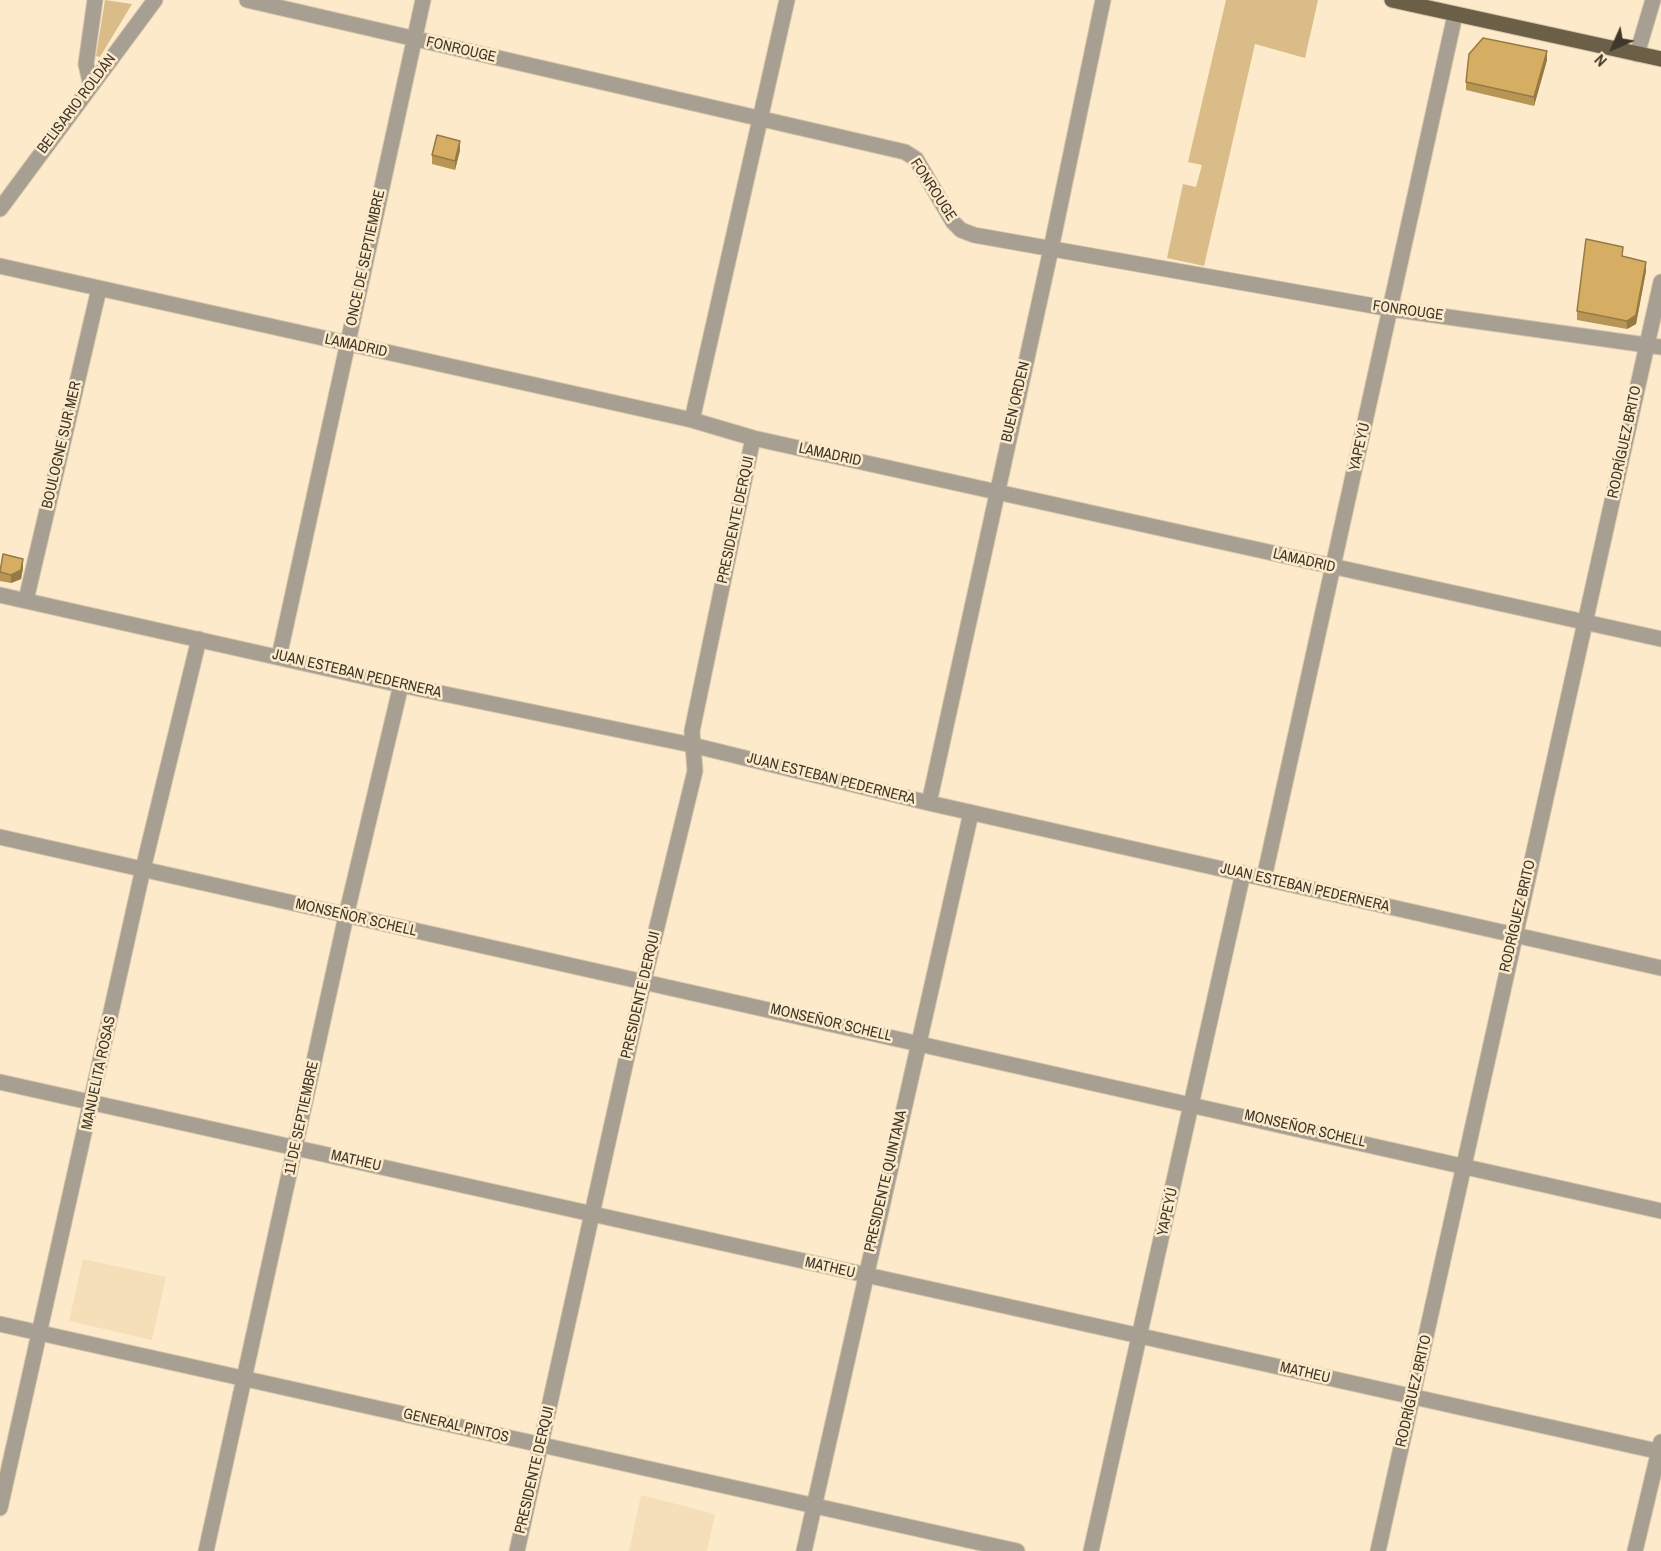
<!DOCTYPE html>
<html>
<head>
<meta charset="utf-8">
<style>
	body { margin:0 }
	#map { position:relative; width:1661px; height:1551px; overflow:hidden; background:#fceaca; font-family:"Archivo Narrow",sans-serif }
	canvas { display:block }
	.north { position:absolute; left:1583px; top:18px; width:60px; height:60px; -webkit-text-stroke:4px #fceaca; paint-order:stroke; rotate:225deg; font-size:16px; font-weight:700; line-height:24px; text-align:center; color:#3e372a }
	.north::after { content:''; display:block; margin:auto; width:21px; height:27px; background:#3e372a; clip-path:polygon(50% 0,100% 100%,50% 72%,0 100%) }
</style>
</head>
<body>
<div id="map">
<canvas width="1661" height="1551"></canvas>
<div class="north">N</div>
</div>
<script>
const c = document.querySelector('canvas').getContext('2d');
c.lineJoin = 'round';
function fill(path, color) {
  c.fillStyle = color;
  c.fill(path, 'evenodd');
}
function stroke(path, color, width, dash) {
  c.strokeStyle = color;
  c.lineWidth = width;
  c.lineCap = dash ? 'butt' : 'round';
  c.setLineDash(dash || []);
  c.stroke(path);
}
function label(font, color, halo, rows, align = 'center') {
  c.font = font + ' "Archivo Narrow",sans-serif';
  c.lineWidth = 5;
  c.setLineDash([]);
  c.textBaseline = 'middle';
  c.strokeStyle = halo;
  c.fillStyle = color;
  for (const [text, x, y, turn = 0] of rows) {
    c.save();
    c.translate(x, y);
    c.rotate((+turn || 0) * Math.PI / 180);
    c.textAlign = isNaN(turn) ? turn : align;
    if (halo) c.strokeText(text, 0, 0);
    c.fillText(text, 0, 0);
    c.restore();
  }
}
fill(new Path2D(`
	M83,1259L166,1277L152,1340L69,1321Z
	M641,1495L715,1514L707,1551H629Z`), '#f4dfb8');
fill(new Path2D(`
	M105,0L132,4L100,57L96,56Z
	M1226,0H1318L1305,58L1255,44L1204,266L1167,258L1183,184L1196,187L1202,165L1188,162Z`), '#d9bc87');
const minor = new Path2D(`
	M247,0L905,152L916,159L953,222L961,230L974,235L1391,309L1661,347
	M1637,54L1653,0
	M91,86L86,64L95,0
	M0,209L155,0
	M0,266L692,420L753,438L1661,639
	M692,420L787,0
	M0,595L401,685L692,745L929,803L1661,968
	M26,600L99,289
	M279,657L423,0
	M929,803L1051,249L1103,0
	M0,837L1661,1211
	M1264,878L1455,15
	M0,1082L1661,1452
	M0,1324L1017,1551
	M0,1508L143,869L199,639
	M206,1551L346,916L401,685
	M517,1551L644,980L695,771L692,731L753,438
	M804,1551L971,813
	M1091,1551L1243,873
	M1378,1551L1661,282
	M1635,1551L1661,1442`);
const major = new Path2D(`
	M1392,0L1661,59`);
stroke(minor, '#d6c6aa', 17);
stroke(major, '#d6c6aa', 17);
stroke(minor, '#a69f92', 15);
stroke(major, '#6c5f48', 15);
fill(new Path2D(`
	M1547,60L1534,106L1466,90V82Z
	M460,150L455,170L432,164V155Z
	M1623,256L1646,271L1636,324L1627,329L1577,320V311Z
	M0,568H23L21,579L11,583L0,581Z`), '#b79655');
fill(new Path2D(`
	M1547,51V60L1534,106V97Z
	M460,141V150L455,170V161Z
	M1646,262V271L1636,324L1627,329V321Z
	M23,559V568L21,579L11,583V575Z`), '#957a45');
const building = new Path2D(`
	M1483,38L1547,51L1534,97L1466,82L1469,54Z
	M437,135L460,141L455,161L432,155Z
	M1586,239L1623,247L1622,256L1646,262L1636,315L1627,321L1577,311Z
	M3,554L23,559L21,570L11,575L0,572Z`);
fill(building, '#d5ae63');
stroke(building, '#957a45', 1.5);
label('15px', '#3e372a', '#fceaca', [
	["FONROUGE",461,50,13],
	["BELISARIO ROLDÁN",77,104,-53],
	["FONROUGE",933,190,57],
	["ONCE DE SEPTIEMBRE",366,258,-78],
	["FONROUGE",1408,311,8],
	["LAMADRID",356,346,12],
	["BUEN ORDEN",1016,402,-77],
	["RODRÍGUEZ BRITO",1625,442,-78],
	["BOULOGNE SUR MER",62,445,-77],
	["YAPEYÚ",1360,447,-77],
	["LAMADRID",830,455,12],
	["PRESIDENTE DERQUI",736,520,-78],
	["LAMADRID",1304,561,13],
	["JUAN ESTEBAN PEDERNERA",357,674,13],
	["JUAN ESTEBAN PEDERNERA",831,779,14],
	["JUAN ESTEBAN PEDERNERA",1305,888,13],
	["RODRÍGUEZ BRITO",1518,916,-77],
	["MONSEÑOR SCHELL",356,918,13],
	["PRESIDENTE DERQUI",641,995,-77],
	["MONSEÑOR SCHELL",831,1023,13],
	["MANUELITA ROSAS",99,1073,-78],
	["11 DE SEPTIEMBRE",302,1118,-78],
	["MONSEÑOR SCHELL",1305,1129,13],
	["MATHEU",356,1161,13],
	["PRESIDENTE QUINTANA",886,1181,-77],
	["YAPEYÚ",1168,1212,-78],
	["MATHEU",830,1268,13],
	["MATHEU",1305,1373,13],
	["RODRÍGUEZ BRITO",1414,1391,-77],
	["GENERAL PINTOS",456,1426,13],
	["PRESIDENTE DERQUI",535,1470,-77]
]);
</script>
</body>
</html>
